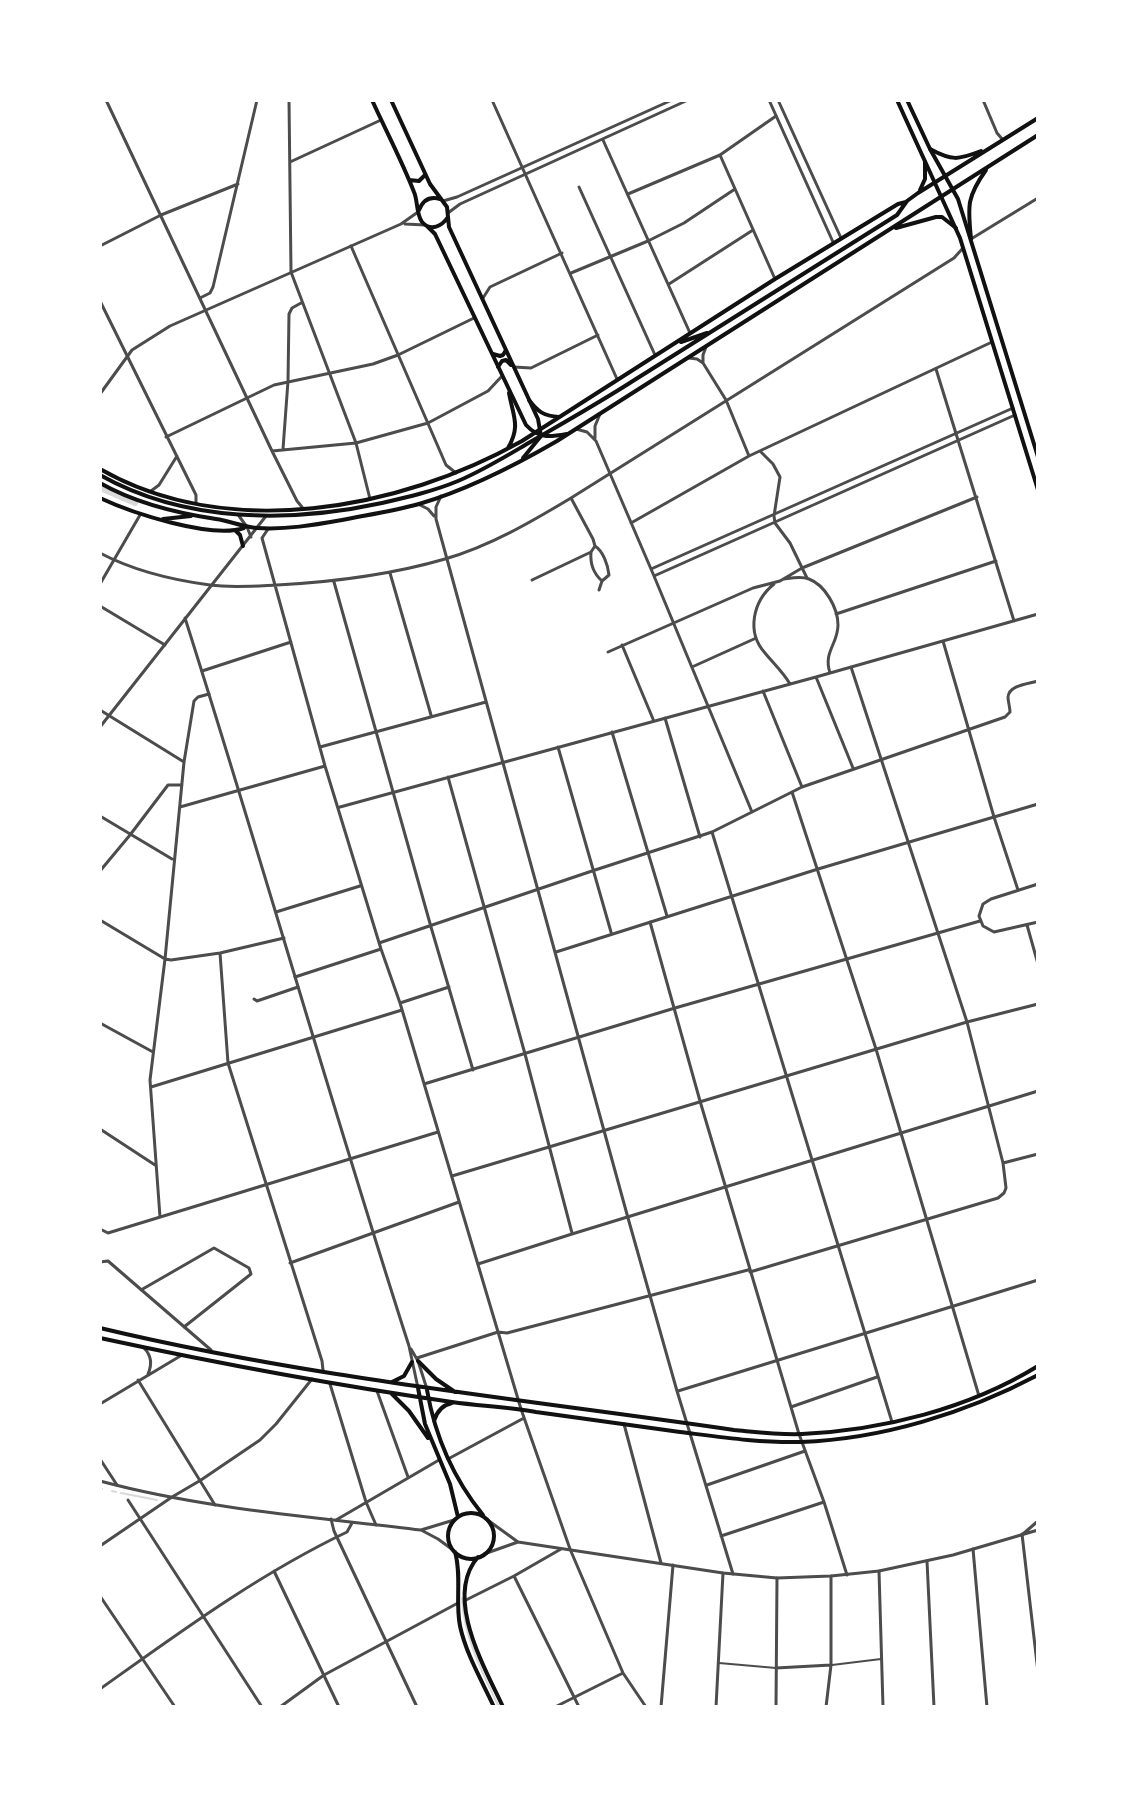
<!DOCTYPE html>
<html>
<head>
<meta charset="utf-8">
<style>
	body { margin:0 }
	#map { position:relative; width:1138px; height:1807px; overflow:hidden; background:#fff; font-family:"Noto Serif",serif }
	canvas { display:block }
	.frame { position:absolute; inset:0; border:102px solid #fff; pointer-events:none }
</style>
</head>
<body>
<div id="map">
<canvas width="1138" height="1807"></canvas>
<div class="frame"></div>
</div>
<script>
const c = document.querySelector('canvas').getContext('2d');
c.lineJoin = 'round';
function stroke(path, color, width, dash) {
  c.strokeStyle = color;
  c.lineWidth = width;
  c.lineCap = dash ? 'butt' : 'round';
  c.setLineDash(dash || []);
  c.stroke(path);
}
stroke(new Path2D(`
	M100,1488L102,1489
	M112,1491L116,1492
	M121,1493L157,1500
	M462,1598C464,1638 482,1672 499,1707`), '#d9d9d9', 2);
stroke(new Path2D(`
	M100,488L135,503`), '#d9d9d9', 6);
stroke(new Path2D(`
	M719,1663L776,1668
	M832,1665L881,1659`), '#4c4c4c', 2);
stroke(new Path2D(`
	M106,100L272,451L297,501L302,507
	M289,100L291,272L356,443L370,499
	M492,100L617,379
	M983,100L997,133L1003,140
	M603,140L690,333
	M720,155L775,279
	M290,162L381,120
	M579,187L655,355
	M628,194L720,155L776,116
	M971,239L1038,198
	M100,246L161,215L238,184
	M351,246L446,465L456,473
	M571,273L648,241L684,223L735,189
	M669,284L753,230
	M200,298L210,293L213,287L257,100
	M483,298L490,287L562,253
	M100,301L196,495V503
	M689,358L697,359L703,363L726,400L749,456
	M703,363V355L706,347
	M514,367L531,368L598,335
	M936,369L1014,621
	M576,429L587,432L596,441L654,576L752,812
	M166,437L274,385L373,364L398,355L474,318
	M595,438V426L600,414
	M283,449L288,381L289,314L292,308L301,303
	M272,451L356,443L428,423L488,391L502,376
	M760,451L773,464L780,477L774,516L775,523L790,543L807,578
	M151,491L159,485L177,456
	M441,496L436,507V519L628,1218L677,1391L733,1574
	M418,504L428,509L434,516
	M631,523L749,456L992,342
	M268,529L262,538L325,766L381,949L400,1003L521,1409L570,1549L623,1673L646,1707
	M595,546C603,551 608,565 609,575L602,581
	M591,552C590,563 593,573 602,581L599,590
	M100,553C134,571 172,580 210,585C232,588 256,586 277,585C334,582 390,575 445,559C490,546 531,522 571,498L954,258L963,248
	M651,569L1013,408
	M390,573L431,715
	M654,576L1015,415
	M784,579C792,578 801,576 809,579C825,585 838,608 838,625C838,644 823,652 830,673
	M532,580L591,552L595,546L593,539L571,498
	M334,582L431,927L473,1070
	M100,584L140,515
	M774,584C753,601 746,632 765,653C774,664 783,672 790,684
	M100,606L165,645
	M836,614L996,561
	M943,641L994,817L1018,890
	M622,645L653,719
	M608,652L753,588L780,581L802,568L977,497
	M692,667L754,639
	M202,671L291,642
	M816,677L853,768
	M763,691L802,787
	M100,710L184,762
	M665,718L700,837
	M612,732L667,916
	M320,747L486,702
	M558,747L611,932
	M448,777L525,1054L572,1233
	M792,792L876,1049L979,1396
	M180,807L325,766
	M340,807L816,677L1038,614
	M100,816L172,859
	M712,832L892,1422
	M100,871L130,835L168,785H182
	M1038,884L991,899L983,904L979,916L983,926L994,932L1038,922
	M276,912L360,886
	M100,920L165,959L171,960L220,953L284,938
	M650,922L700,1101L799,1434L824,1502L847,1575
	M1027,925L1038,964
	M379,943L592,871L712,832L802,787L1005,717L1010,712C1010,707 1008,702 1008,697C1009,685 1028,684 1038,681
	M556,952L818,869L1038,804
	M220,953L228,1063L322,1361L323,1370
	M295,977L381,949
	M254,999L257,1001L298,987
	M400,1003L449,987
	M100,1023L153,1052
	M424,1084L675,1008L980,921
	M151,1087L402,1010
	M100,1129L155,1165
	M1003,1163L1038,1154
	M452,1176L967,1022L1038,1004
	M160,1217L150,1080L165,959L184,762L194,701L198,697L209,694
	M100,1229L108,1233L438,1132
	M100,1262L108,1261L211,1350
	M290,1263L459,1202
	M478,1264L572,1234L1038,1091
	M750,1272L998,1198L1004,1193L1006,1188L1003,1163L967,1022L851,667
	M141,1290L214,1248L249,1268L251,1274L184,1327
	M144,1348C152,1356 152,1365 148,1374
	M417,1358L498,1332L507,1333L748,1270
	M138,1380L215,1505
	M330,1384L366,1502L376,1525
	M377,1391L408,1477
	M678,1391L1038,1280
	M100,1404L182,1355
	M791,1407L877,1377
	M624,1424L661,1563
	M100,1459L117,1485
	M448,1459L524,1418
	M707,1485L805,1451
	M128,1500L262,1707
	M331,1519L334,1531L417,1707
	M336,1520L439,1460
	M1022,1534L1038,1672
	M721,1536L824,1502
	M100,1546L172,1497L201,1480L260,1440L276,1424L312,1379
	M973,1549L987,1707
	M927,1561L934,1707
	M274,1571L339,1707
	M879,1571L883,1707
	M514,1576L579,1707
	M100,1596L175,1707
	M466,1600L514,1576L561,1549
	M776,1668L831,1665
	M100,1689C180,1632 259,1574 347,1532L352,1523
	M280,1707L324,1675L458,1603
	M555,1707L623,1673
	M661,1707L673,1565
	M716,1707L723,1573
	M776,1707L777,1578
	M826,1707L831,1665V1576`), '#4c4c4c', 3);
stroke(new Path2D(`
	M769,100L833,242
	M778,100L841,238
	M443,201L457,197L672,100
	M448,213L460,204L688,100
	M405,224L425,225
	M100,394L132,350L170,326L401,224L418,212
	M239,516L247,527L251,537
	M185,618C262,860 331,1104 409,1346L418,1388
	M100,727L266,516
	M411,1349L418,1361L426,1386
	M100,1481C204,1509 314,1517 421,1530L438,1539L453,1550
	M489,1521L518,1542L723,1573L777,1578L831,1576L879,1571L953,1555L1038,1530
	M421,1530L454,1520
	M1023,1534L1038,1521
	M484,1554L518,1542`), '#4c4c4c', 3);
stroke(new Path2D(`
	M372,100C386,131 402,161 414,192C418,201 416,214 422,222C431,232 442,226 448,217
	M391,100L430,184L447,207L449,227L538,419L541,436L523,458
	M897,100L960,238L1038,490
	M907,100L930,149L958,199L1038,457
	M409,180L419,181L425,175
	M419,210C423,200 430,196 440,199
	M427,226L435,234L526,425C539,439 550,437 567,434
	M493,354L500,356L503,355L506,350
	M498,367L502,361L506,360L511,365
	M100,1328C309,1378 522,1399 734,1430C756,1432 779,1435 802,1434C883,1430 968,1409 1038,1366
	M100,1338C216,1363 334,1385 452,1402C480,1406 508,1407 536,1412C584,1419 632,1425 680,1432C720,1437 760,1443 801,1442C882,1439 966,1413 1038,1375
	M418,1361L436,1379L455,1392
	M392,1382L404,1376L412,1362
	M418,1388L425,1424L450,1484L458,1517
	M427,1390C435,1436 453,1478 483,1515
	M391,1393L409,1411L428,1438
	M434,1421C437,1411 442,1405 452,1403
	M448 1536a23 23 0 1 1 46 0a23 23 0 1 1-46 0Z
	M455,1552C462,1576 455,1601 460,1626C466,1654 482,1681 494,1707
	M478,1557C443,1597 485,1668 503,1707`), '#111', 4);
stroke(new Path2D(`
	M930,149C952,161 958,160 981,151
	M920,190L925,179V162
	M896,228L936,217H942L956,228
	M971,239C968,207 966,198 986,170
	M681,342L707,333
	M529,400C538,412 544,416 559,417
	M508,448C521,426 513,416 509,393
	M100,469C228,542 399,510 522,441L775,279L898,204L906,202
	M100,475C185,523 290,523 382,503C408,497 434,491 458,481C484,470 508,455 532,441C567,421 602,401 636,379C723,325 810,270 897,215L907,201L918,193L1038,118
	M100,483C135,503 176,513 216,519C230,521 243,527 257,528C285,530 314,525 342,520C367,515 394,511 419,504C467,490 514,466 557,441L1038,135
	M100,498C132,513 211,539 244,528
	M163,519L191,516
	M236,531L240,535L243,546`), '#111', 4);
</script>
</body>
</html>
